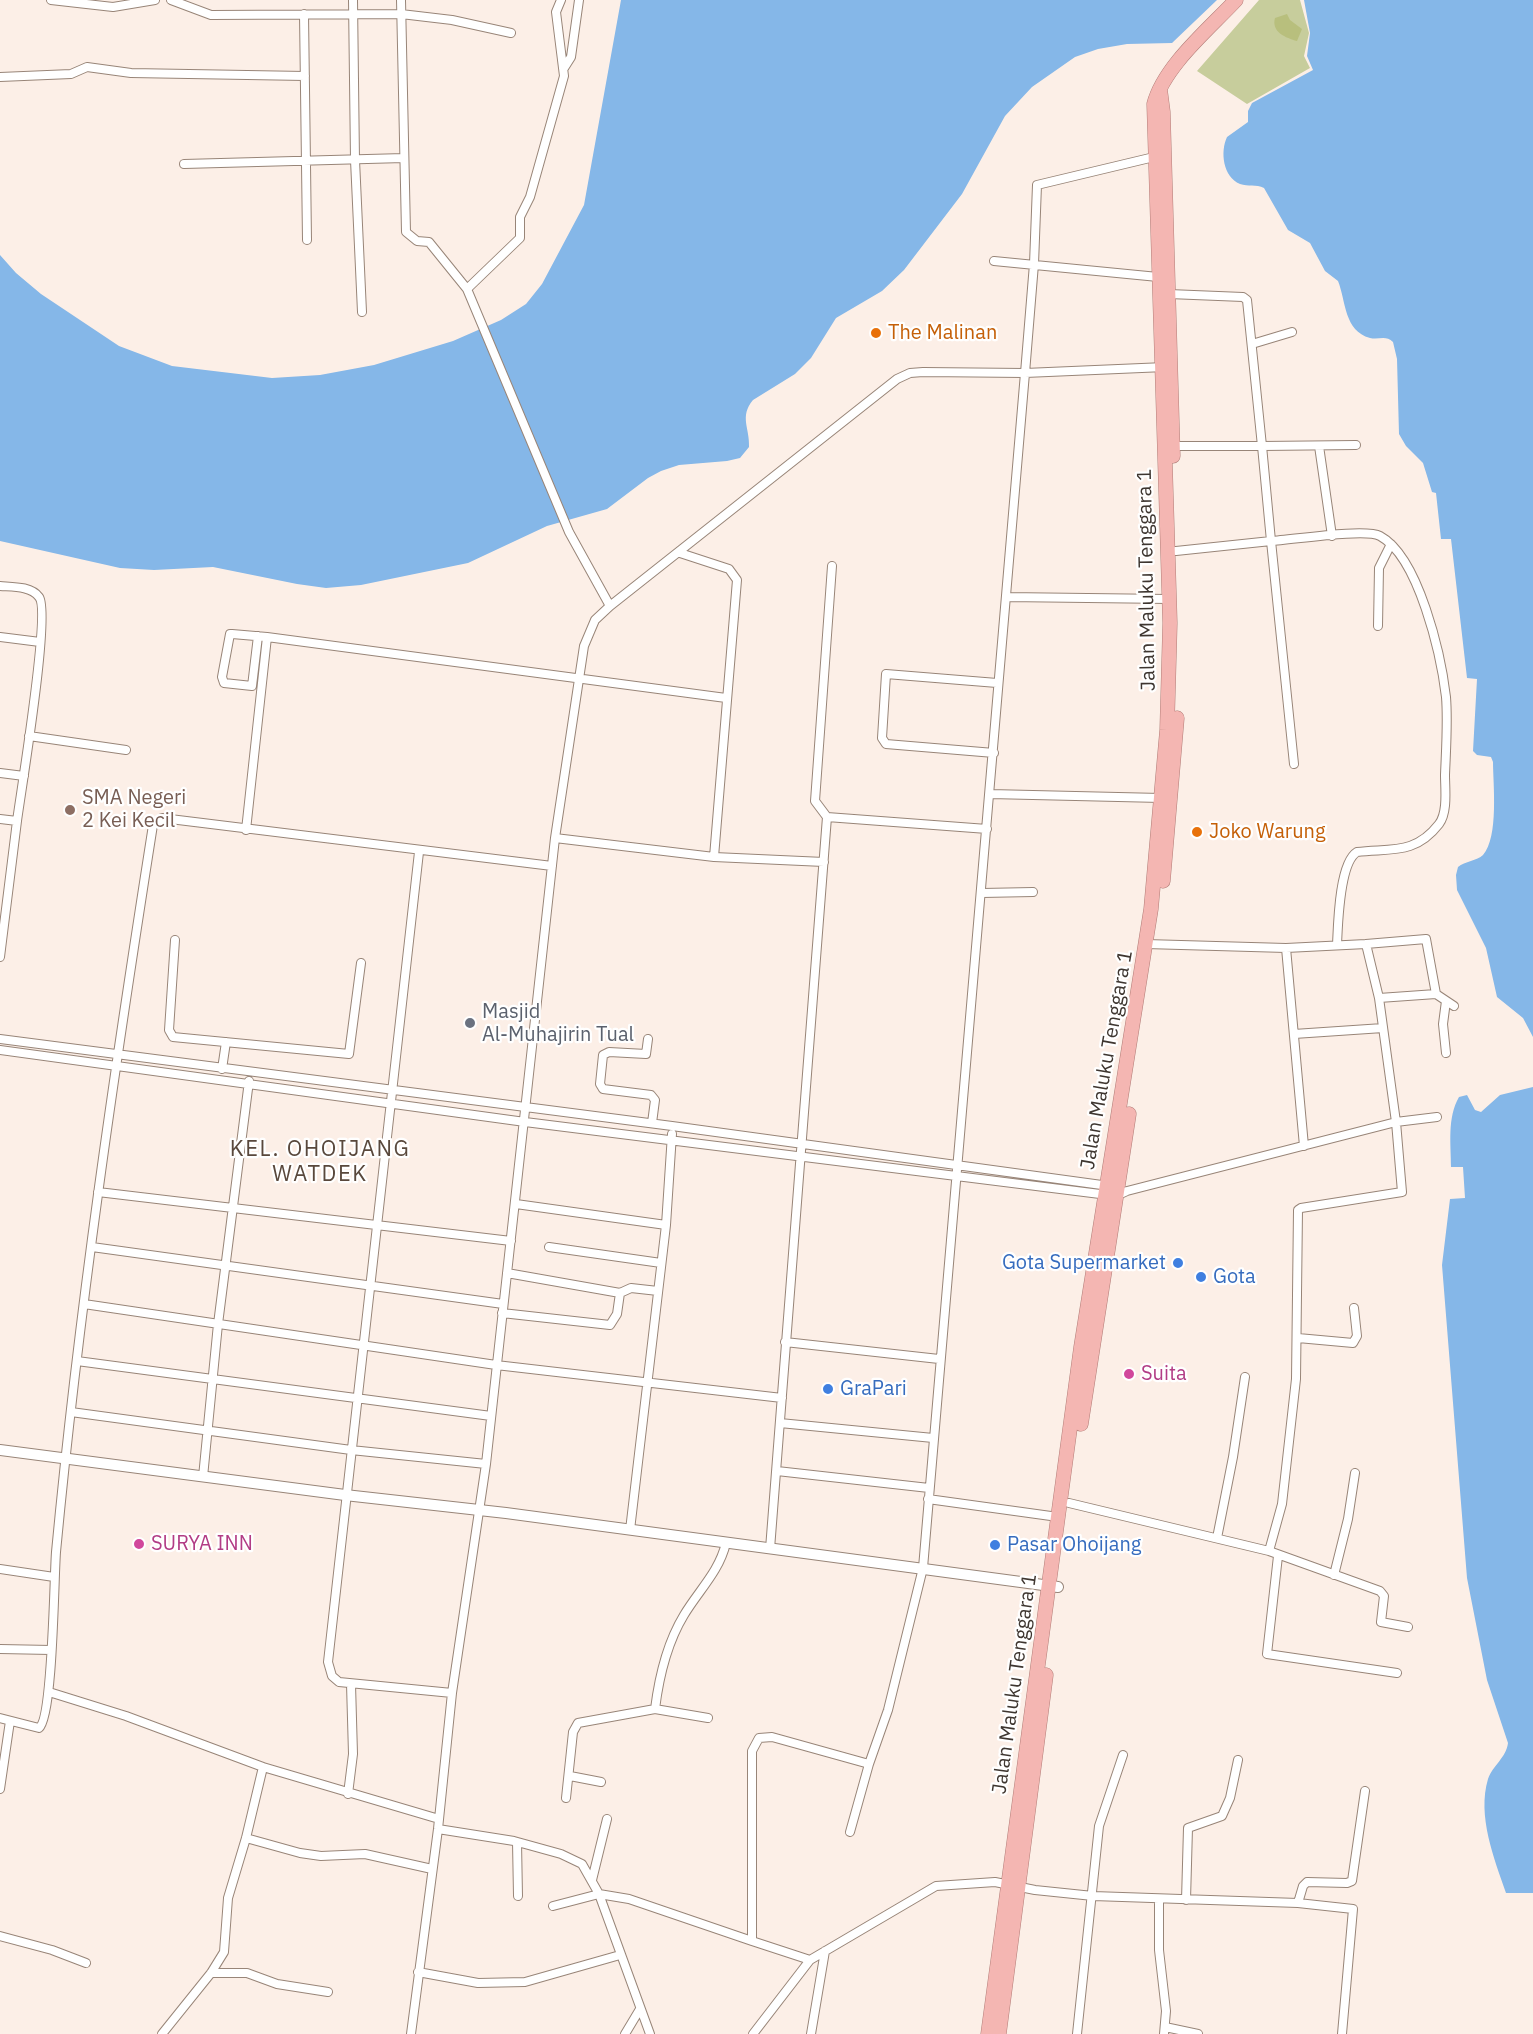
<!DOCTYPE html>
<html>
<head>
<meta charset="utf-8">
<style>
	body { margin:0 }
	canvas { display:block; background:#fcefe7 }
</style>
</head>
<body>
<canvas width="1533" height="2034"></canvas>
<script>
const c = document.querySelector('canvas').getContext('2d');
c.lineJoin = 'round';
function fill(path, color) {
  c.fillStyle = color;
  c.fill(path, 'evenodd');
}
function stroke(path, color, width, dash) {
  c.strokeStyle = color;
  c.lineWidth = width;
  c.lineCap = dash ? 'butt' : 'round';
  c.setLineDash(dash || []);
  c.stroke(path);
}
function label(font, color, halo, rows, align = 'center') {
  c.font = font + ' "IBM Plex Sans",sans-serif';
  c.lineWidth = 4.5;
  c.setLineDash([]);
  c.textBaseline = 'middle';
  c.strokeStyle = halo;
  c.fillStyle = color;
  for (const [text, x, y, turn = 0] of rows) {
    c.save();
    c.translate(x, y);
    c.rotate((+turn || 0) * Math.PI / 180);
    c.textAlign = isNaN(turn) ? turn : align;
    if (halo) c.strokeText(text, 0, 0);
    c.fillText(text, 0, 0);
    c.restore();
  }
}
fill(new Path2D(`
	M1259,0H1300L1309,33L1304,56L1310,68L1247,104L1197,71Z`), '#c7cd9c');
fill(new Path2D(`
	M1287,14L1290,20L1302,29L1297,41C1286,38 1271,32 1275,18Z`), '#b8bf7d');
fill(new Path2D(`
	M621,0H1217L1172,43L1127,44L1098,49L1075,57L1032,87L1005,116L962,194L904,270L882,291L836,318L811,358L795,374L753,400C739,417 750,428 749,447L740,458L727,461L679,465L661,471L648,478L607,509L547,526L468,563L361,585L326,588L297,584L213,567L154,570L120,568L0,541V255L16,273L41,294L119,346L172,366L272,378L320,375L374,365L453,341L501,320L526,304L542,284L584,205Z
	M1304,0H1533V1037L1523,1018L1497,997L1486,948L1457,890L1456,875L1458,867C1465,861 1477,861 1483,855C1499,837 1493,784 1493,762L1491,757L1477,755L1473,751L1477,679L1467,678L1451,539H1441L1436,493L1432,492L1423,463L1406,446L1399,434L1397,359L1393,342C1386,335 1379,340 1370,338C1344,331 1346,301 1338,281L1325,271L1310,243L1288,230L1264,188C1256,184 1248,187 1240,184C1223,177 1220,152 1227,137L1248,122V111L1252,103L1313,70L1307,56L1310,33Z
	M1533,1087V1893H1506C1494,1858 1477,1816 1488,1779C1493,1765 1506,1758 1508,1743L1487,1680L1467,1578L1442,1265L1450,1199L1465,1198L1463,1167H1451C1451,1144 1447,1118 1459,1097L1467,1095L1475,1110L1481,1112L1500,1095Z`), '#85b7e8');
const minor = new Path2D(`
	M51,0L113,7L155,0
	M171,0L211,15L401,14L452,20L511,33
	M353,0L355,160L362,312
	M401,0L406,232L417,241L429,242L467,289
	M561,0L556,12L564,76L530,197L520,217V238L467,289L569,532L610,606
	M304,14L307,240
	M564,68L571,57L579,0
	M0,77L71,74L87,67L131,73L305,76
	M1154,157L1037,185L1034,264L1025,373L1165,367
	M184,164L404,158
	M994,261L1158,277
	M1169,294L1243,297L1247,300L1262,446H1173
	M1252,344L1292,332
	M1319,446L1332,536
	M1176,551L1271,541L1262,446L1356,445
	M680,553L729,569L737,580L714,857
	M0,586C12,587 31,586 39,597C51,611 21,791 17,821
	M1006,597L1169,599
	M1378,626L1379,568L1391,544
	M258,636L252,686L224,683L222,677L230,634H232L267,637
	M0,637L40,642
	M29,736L126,750
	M994,753L886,744L882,738L886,674L997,683
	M1294,764L1271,541C1292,540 1365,528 1380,536C1419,557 1441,655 1446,697C1448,722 1446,749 1445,775C1445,789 1448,812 1439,824C1415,855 1391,848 1357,852C1339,863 1338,925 1337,945
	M0,773L24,776
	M990,794L1161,798
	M827,817L815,801L832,566
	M0,819L17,821L0,957
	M246,830L267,637L726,698
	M555,838L714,857L824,862
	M419,852L328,1662L332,1676L339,1682L452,1693
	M982,893L1033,892
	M175,940L169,1030L173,1037L349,1054L361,963
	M1146,944L1286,948L1366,944L1379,998L1396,1122L1437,1117
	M1366,944L1426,939L1436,994
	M1286,948L1304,1146
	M1379,998L1436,994L1454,1006
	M1446,1001L1443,1024L1446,1053
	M1294,1034L1383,1028
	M0,1039L672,1126L1109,1186
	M648,1039L646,1054L609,1052L603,1055L600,1084L603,1089L651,1095L655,1100L652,1123
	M0,1050L525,1122L1116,1196L1127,1191L1396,1122L1402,1192L1301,1208L1298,1210L1296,1379L1282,1504L1269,1551
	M222,1069L226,1042
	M98,1192L511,1241
	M516,1204L666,1225
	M92,1247L503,1304
	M549,1247L661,1263
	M507,1273L620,1293L631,1288L658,1291
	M84,1304L496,1365L782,1398
	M502,1313L610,1325L617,1314L620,1293
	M1298,1338L1353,1343L1357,1336L1354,1308
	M785,1342L939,1359
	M77,1361L491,1416
	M71,1412L351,1450L486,1464
	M780,1423L933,1438
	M777,1471L929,1488
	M203,1477L218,1324L249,1081
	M928,1499L1058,1517
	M1069,1503L1269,1551L1380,1591L1384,1596L1381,1622L1408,1627
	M630,1530L666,1225L672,1134
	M1217,1538L1233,1457L1245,1377
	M770,1549L827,817L987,829
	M1278,1556L1267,1654L1397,1673
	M0,1569L54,1577
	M1334,1575L1348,1519L1355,1473
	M0,1649L51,1650
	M49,1692L126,1716L263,1767
	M655,1709C659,1677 667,1643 684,1615C699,1590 719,1572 726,1543
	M0,1718L39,1728C53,1718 54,1577 56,1552C79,1309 115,1066 153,825L162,818L552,866
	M570,1776L601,1782
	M0,1789L10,1721
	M348,1794L353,1754L351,1684
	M566,1798L573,1732L578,1723L655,1709L708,1718
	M438,1829L514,1841L561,1854L582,1864L599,1894L650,2034
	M850,1832L869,1764
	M246,1838L300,1853L321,1856L365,1854L432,1869
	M517,1842L518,1896
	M592,1880L607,1819
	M1159,1899V1950L1166,2011L1164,2034
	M1186,1900L1188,1828L1222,1816L1230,1798L1238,1760
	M1298,1903L1303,1886L1307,1882L1347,1883L1352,1881L1365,1791
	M553,1906L599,1894L629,1899L752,1941
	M0,1936L52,1950L86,1963
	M418,1972L478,1983L525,1982L620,1955
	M211,1973H247L277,1984L328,1992
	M1165,2027L1198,2034
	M162,2034L211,1973L224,1952L228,1898L246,1838L263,1767L439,1819
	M411,2034L438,1829L452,1693L486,1464L555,838L584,646L595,620L610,606L897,379L910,373L923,372L1025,373L923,1568L888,1710L869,1764L772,1737L759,1738L752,1751V1941L810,1960
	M625,2034L640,2009
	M753,2034L810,1960L936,1886L995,1882L1035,1890L1093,1896L1298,1903L1353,1909L1342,2034
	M811,2034L825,1951
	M1077,2034L1099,1826L1123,1755`);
const tertiary = new Path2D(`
	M0,1450L345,1495L506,1513L1058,1587`);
const trunk = new Path2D(`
	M1160,89L1163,112L1173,456
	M1163,881L1177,718
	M1081,1424L1129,1114
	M988,2034L1081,1347L1151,909L1167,730L1170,623L1154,104C1164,66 1209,29 1236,0
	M999,2034L1046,1675`);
stroke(minor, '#988578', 10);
stroke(tertiary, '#988578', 12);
stroke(trunk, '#b27d78', 15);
stroke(minor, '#fff', 8);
stroke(tertiary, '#fff', 10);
stroke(trunk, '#f4b6b2', 14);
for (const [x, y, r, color] of [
	[876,333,6,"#e8710a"],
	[70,810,6,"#8d6e63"],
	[1197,832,6,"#e8710a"],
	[470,1023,6,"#6b7280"],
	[1178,1263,6,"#3f7fe0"],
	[1201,1277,6,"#3f7fe0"],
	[1129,1374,6,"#d1479c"],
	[828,1389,6,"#3f7fe0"],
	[139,1544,6,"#d1479c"],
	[995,1545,6,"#3f7fe0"]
]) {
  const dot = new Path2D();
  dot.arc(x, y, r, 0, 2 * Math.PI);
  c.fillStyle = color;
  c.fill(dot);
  stroke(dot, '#fff', 2);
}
label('20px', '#c56008', '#fff', [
	["The Malinan",888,333],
	["Joko Warung",1209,832]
], 'left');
label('20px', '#3e3630', '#fff', [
	["Jalan Maluku Tenggara 1",1147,580,-91],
	["Jalan Maluku Tenggara 1",1107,1060,-80],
	["Jalan Maluku Tenggara 1",1015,1684,-82]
]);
label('20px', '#785e54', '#fff', [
	["SMA Negeri",82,798],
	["2 Kei Kecil",82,821]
], 'left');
label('20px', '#5b616d', '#fff', [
	["Masjid",482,1012],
	["Al-Muhajirin Tual",482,1035]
], 'left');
label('20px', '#366cbe', '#fff', [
	["Gota Supermarket",1166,1263,"right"],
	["Gota",1213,1277],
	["GraPari",840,1389],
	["Pasar Ohoijang",1007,1545]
], 'left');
label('20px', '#b23c85', '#fff', [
	["Suita",1141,1374],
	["SURYA INN",151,1544]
], 'left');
c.letterSpacing = '1.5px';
label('22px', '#59483c', '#fff', [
	["KEL. OHOIJANG",320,1150],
	["WATDEK",320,1175]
]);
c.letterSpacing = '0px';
</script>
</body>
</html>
